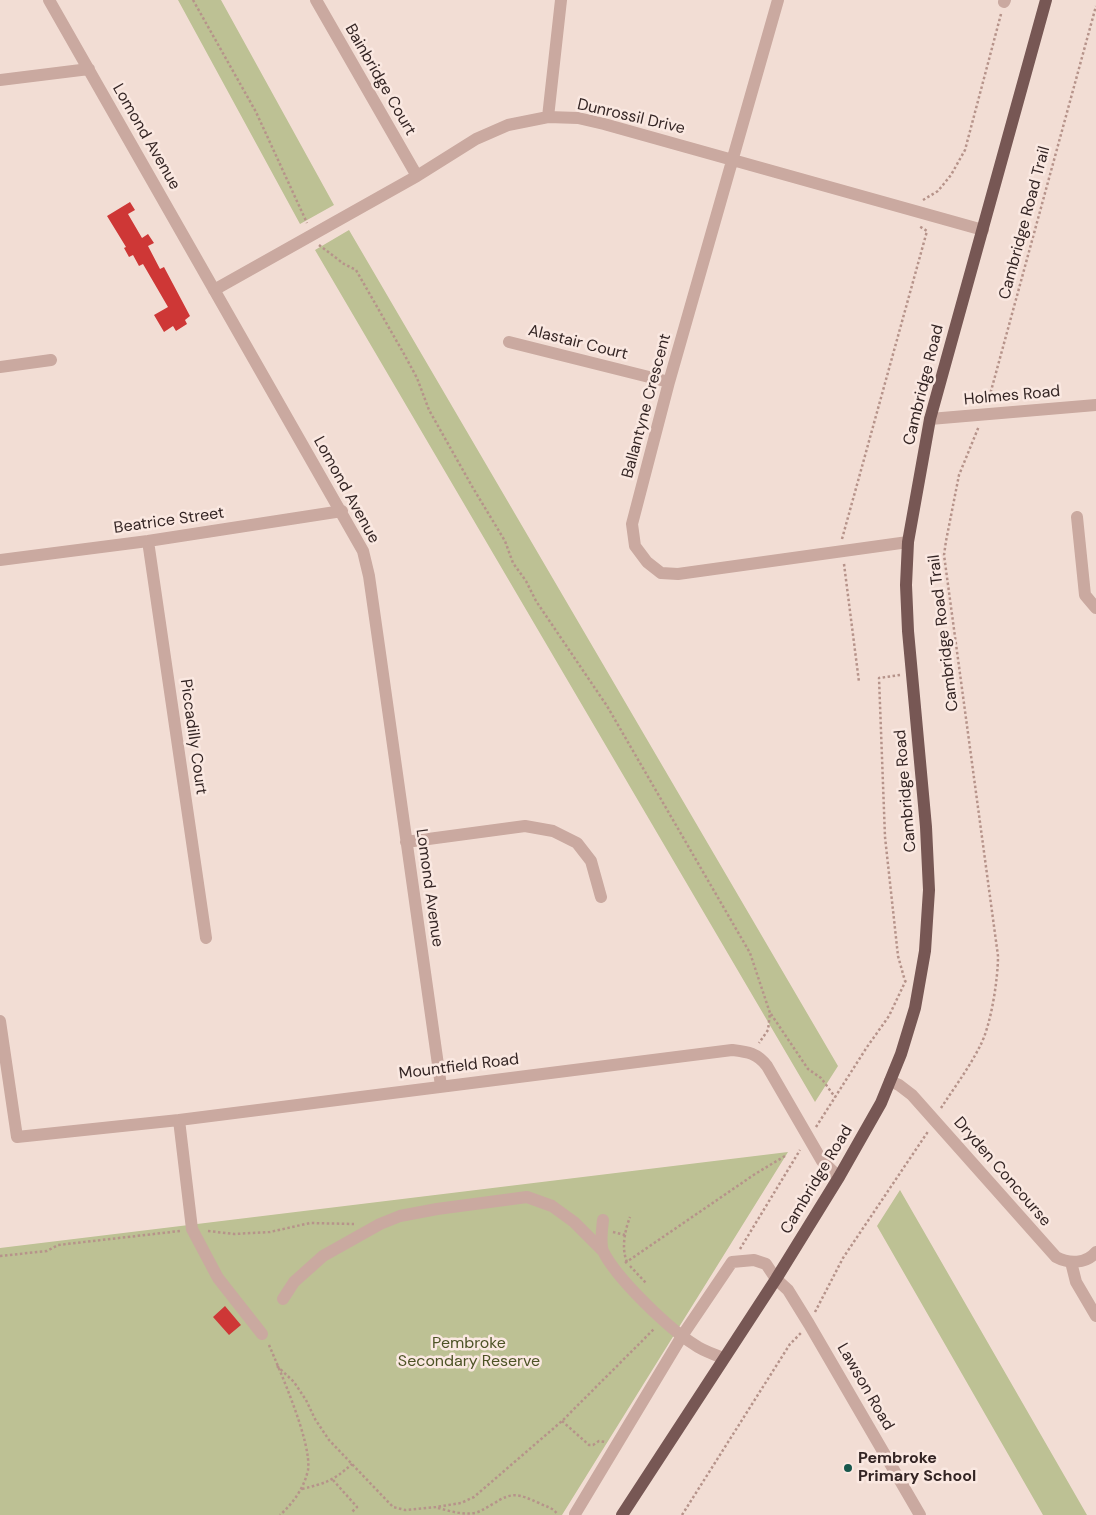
<!DOCTYPE html>
<html>
<head>
<meta charset="utf-8">
<style>
	body { margin:0 }
	canvas { display:block; background:#f2ddd4 }
</style>
</head>
<body>
<canvas width="1096" height="1515"></canvas>
<script>
const c = document.querySelector('canvas').getContext('2d');
c.lineJoin = 'round';
function fill(path, color) {
  c.fillStyle = color;
  c.fill(path, 'evenodd');
}
function stroke(path, color, width, dash) {
  c.strokeStyle = color;
  c.lineWidth = width;
  c.lineCap = dash ? 'butt' : 'round';
  c.setLineDash(dash || []);
  c.stroke(path);
}
function label(font, color, halo, rows, align = 'center') {
  c.font = font + ' "DM Sans",sans-serif';
  c.lineWidth = 5;
  c.setLineDash([]);
  c.textBaseline = 'middle';
  c.strokeStyle = halo;
  c.fillStyle = color;
  for (const [text, x, y, turn = 0] of rows) {
    c.save();
    c.translate(x, y);
    c.rotate((+turn || 0) * Math.PI / 180);
    c.textAlign = isNaN(turn) ? turn : align;
    if (halo) c.strokeText(text, 0, 0);
    c.fillText(text, 0, 0);
    c.restore();
  }
}
fill(new Path2D(`
	M178,0H221L334,205L300,224Z
	M349,230L838,1066L815,1102L315,250Z
	M788,1152L562,1515H0V1248Z
	M900,1190L1087,1515H1043L877,1226Z`), '#bdc194');
fill(new Path2D(`
	M130,202L135,210L128,214L142,238L148,234L154,243L148,246L160,269L164,267L190,316L185,320L187,324L176,331L173,326L164,332L154,315L168,307L143,264L139,266L133,255L129,257L124,248L126,247L107,216Z
	M225,1306L241,1325L229,1335L213,1317Z`), '#ce3736');
stroke(new Path2D(`
	M193,0L256,112L307,223
	M923,200L938,191L951,175L965,150L1001,14
	M319,245L344,264L356,270L404,354L417,378L429,410L473,488L505,541L513,563L526,581L536,601L607,706L750,953L770,1013L768,1030L759,1043
	M988,402L1096,6
	M842,539L927,231L919,226
	M844,564L859,682
	M900,675L879,678L885,837L898,956L905,981
	M771,1014L808,1069L821,1078L835,1097
	M941,1108C954,1088 969,1068 980,1046C991,1026 998,979 998,956L944,555L946,541L959,475L979,426
	M816,1127L867,1047L889,1016L906,980
	M208,1231L234,1234L270,1232L310,1223L354,1224
	M613,1232L625,1235
	M740,1249L800,1150
	M0,1256L47,1251L58,1245L180,1231
	M627,1262C621,1248 625,1230 630,1217
	M625,1263L755,1174L785,1156
	M630,1266L646,1283
	M815,1312L843,1258L929,1130
	M269,1345C280,1371 312,1443 308,1470C304,1488 294,1502 280,1515
	M277,1366L294,1382L306,1400L315,1419L329,1440L393,1507L405,1510L436,1507L461,1503L474,1497L562,1421L655,1328
	M562,1421L589,1445H593L599,1441L605,1442
	M333,1480L357,1507L352,1512
	M302,1489C326,1483 333,1481 352,1464
	M438,1508C450,1511 462,1515 475,1513C482,1511 487,1507 493,1504C513,1491 518,1494 539,1503C546,1507 553,1507 558,1515
	M682,1515L790,1344L801,1333`), '#b6938a', 2.5, [2.5, 2.5]);
stroke(new Path2D(`
	M49,0L363,551L369,576L380,653L441,1086
	M316,0L417,176
	M778,0L669,382L632,524L635,546L647,562L661,573L678,574L908,542
	M1004,2L1005,0
	M0,80L89,69
	M548,117L561,0
	M214,290L417,176L476,139L508,125L548,117L578,118L604,124L983,230
	M509,342L669,382
	M0,367L51,360
	M930,419L1096,405
	M1077,517L1085,595L1096,608
	M148,541L206,938
	M0,560L148,541L342,511
	M406,842L525,826L553,831L577,843L591,861L601,897
	M0,1021L17,1137L179,1120L732,1050C748,1052 757,1053 767,1066L822,1161L839,1177
	M890,1081L899,1085L912,1095L1056,1257C1069,1264 1086,1264 1096,1252
	M179,1120L192,1229L218,1278L262,1334
	M603,1220C602,1229 600,1243 603,1251C616,1278 669,1329 695,1345C703,1351 714,1354 723,1358
	M1071,1262L1076,1282L1096,1316
	M283,1299L294,1282L323,1256L380,1224L400,1216L437,1209L527,1197L552,1206L574,1222L602,1250
	M575,1514L682,1336L732,1262L754,1260L766,1264L776,1279L788,1290L809,1324L920,1515`), '#caa9a0', 12);
stroke(new Path2D(`
	M622,1515L776,1279L839,1177L881,1103L901,1054L915,1008L925,951L929,890L926,827L908,631L906,585L908,542L930,419L1046,0`), '#775754', 12);
for (const [x, y, r, color] of [
	[848,1468,5,"#17574c"]
]) {
  const dot = new Path2D();
  dot.arc(x, y, r, 0, 2 * Math.PI);
  c.fillStyle = color;
  c.fill(dot);
  stroke(dot, '#fae8e1', 2);
}
label('16px', '#342524', '#fae8e1', [
	["Bainbridge Court",380,80,60],
	["Dunrossil Drive",631,117,13],
	["Lomond Avenue",146,137,60],
	["Cambridge Road Trail",1025,223,-75],
	["Alastair Court",578,343,14],
	["Cambridge Road",924,385,-76],
	["Holmes Road",1012,396,-5],
	["Ballantyne Crescent",647,406,-75],
	["Lomond Avenue",346,490,61],
	["Beatrice Street",169,521,-8],
	["Cambridge Road Trail",944,633,-97],
	["Piccadilly Court",193,737,82],
	["Cambridge Road",906,791,-95],
	["Lomond Avenue",429,888,82],
	["Mountfield Road",459,1067,-7],
	["Dryden Concourse",1002,1172,49],
	["Cambridge Road",817,1180,-59],
	["Lawson Road",865,1387,60]
]);
label('16px', '#4d5326', '#fae8e1', [
	["Pembroke",469,1344],
	["Secondary Reserve",469,1362]
]);
label('bold 16px', '#342524', '#fae8e1', [
	["Pembroke",858,1459],
	["Primary School",858,1477]
], 'left');
</script>
</body>
</html>
